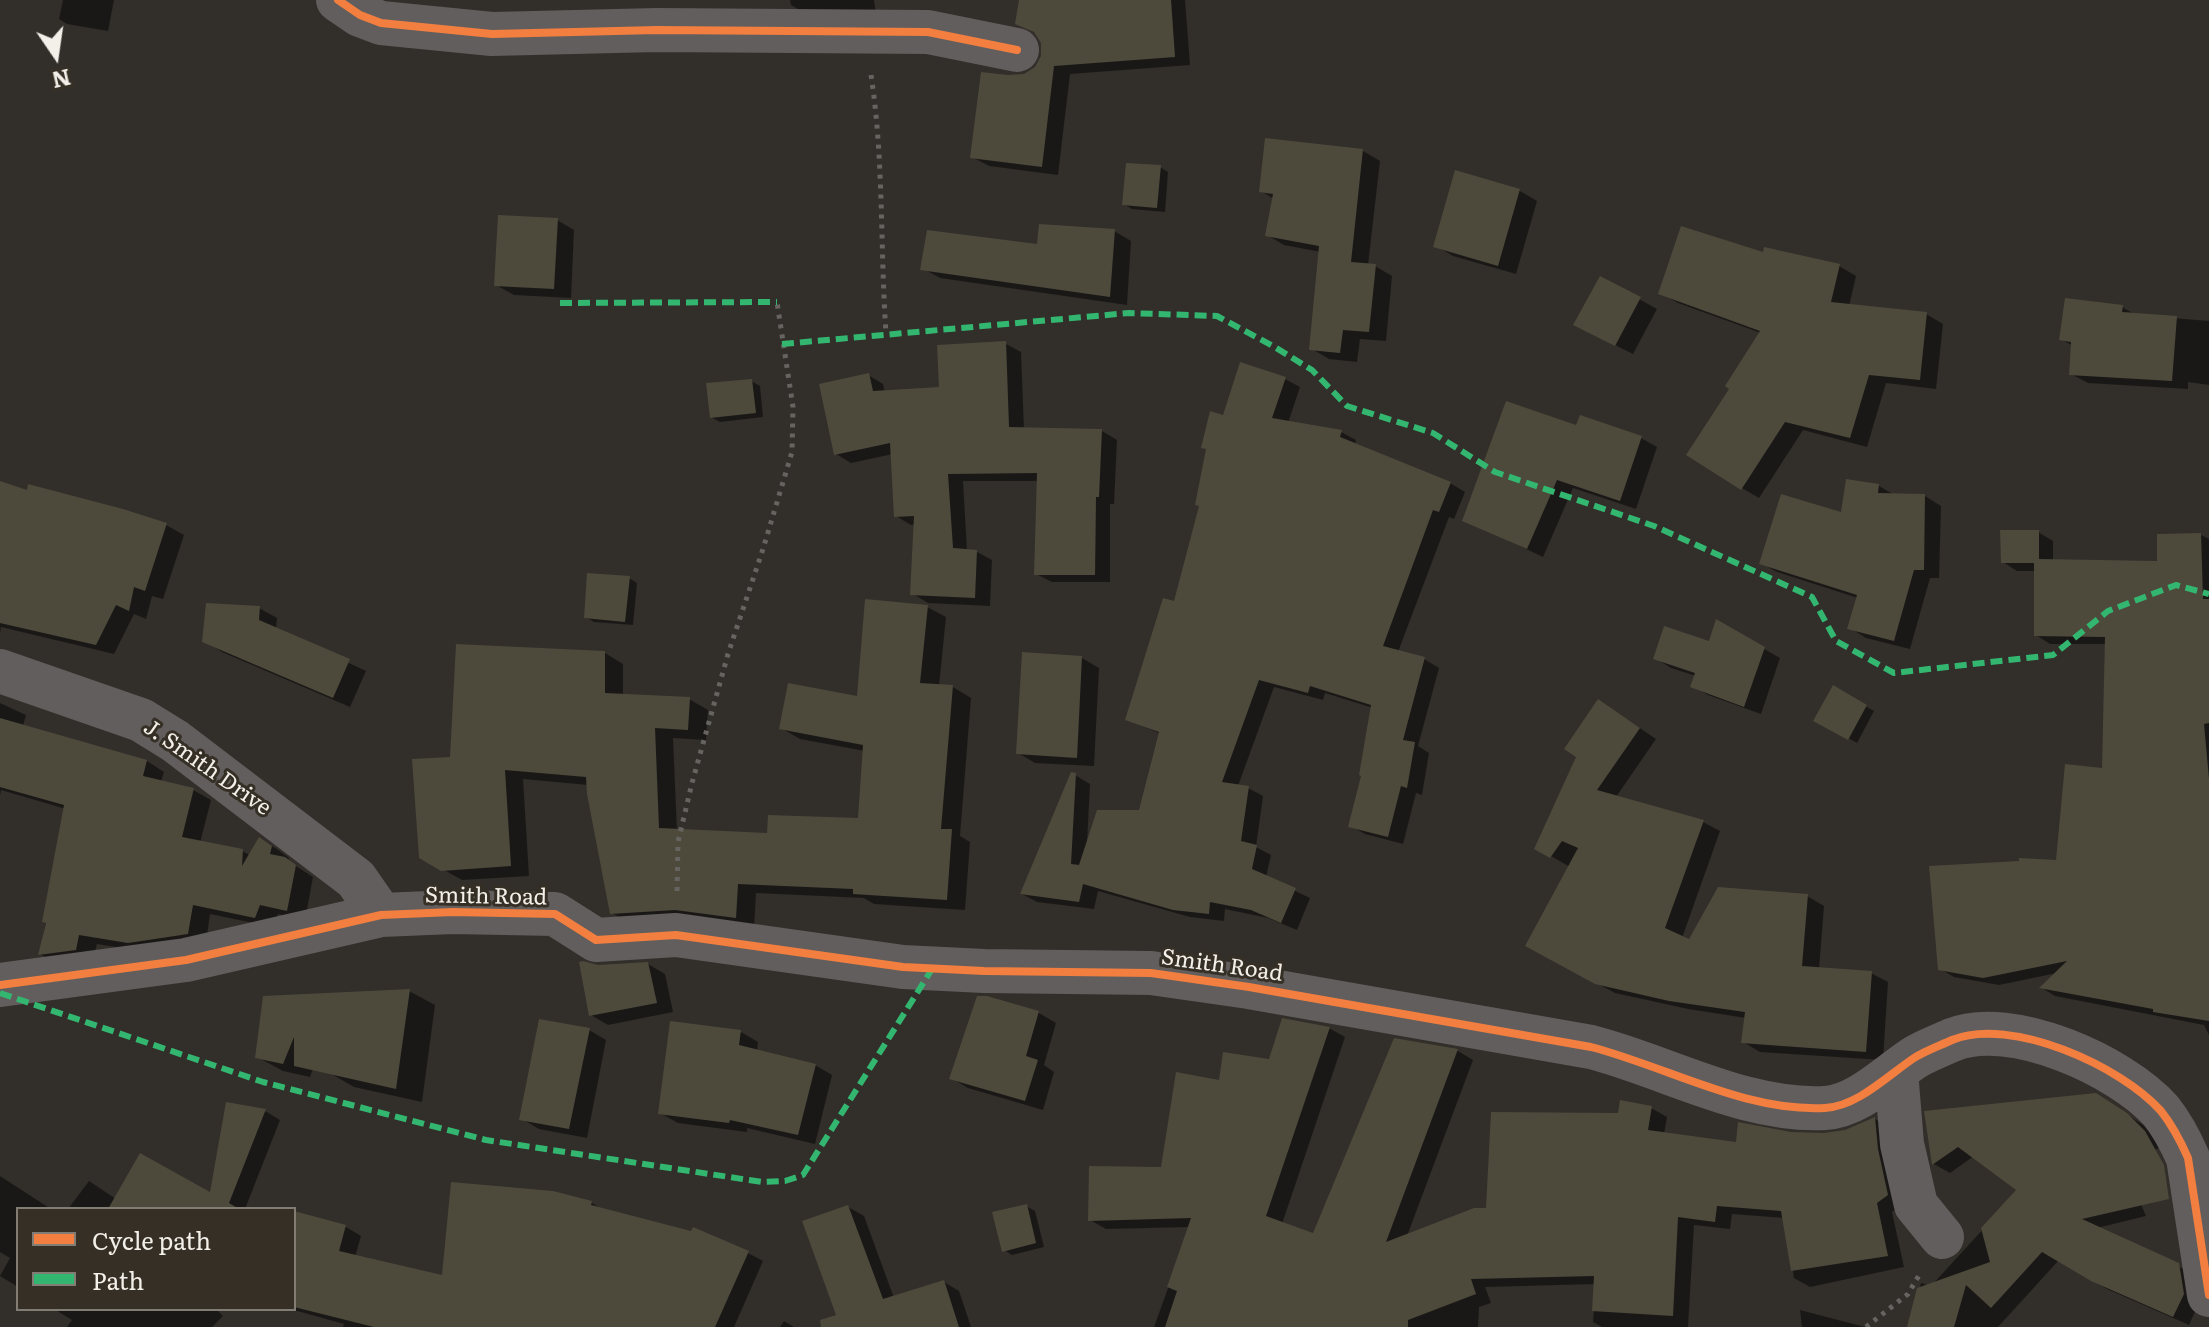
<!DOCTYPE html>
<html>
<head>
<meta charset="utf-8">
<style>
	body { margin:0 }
	#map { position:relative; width:2209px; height:1327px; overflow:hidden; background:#322e2a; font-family:Literata,serif }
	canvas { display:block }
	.legend { position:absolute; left:16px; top:1207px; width:280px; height:104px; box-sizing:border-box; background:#352f26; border:2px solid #817c74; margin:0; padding:10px 14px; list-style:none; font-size:24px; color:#f3efe9 }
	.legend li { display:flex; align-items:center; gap:16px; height:40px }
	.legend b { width:40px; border:2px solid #817c74 }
	.north { position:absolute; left:16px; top:16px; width:80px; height:80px; -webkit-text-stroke:6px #352f26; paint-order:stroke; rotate:167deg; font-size:22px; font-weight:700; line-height:32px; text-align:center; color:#f3efe9 }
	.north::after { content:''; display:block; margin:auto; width:28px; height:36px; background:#f3efe9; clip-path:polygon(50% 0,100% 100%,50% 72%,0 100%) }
</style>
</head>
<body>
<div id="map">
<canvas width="2209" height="1327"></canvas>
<ul class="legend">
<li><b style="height:10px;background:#f27e40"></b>Cycle path</li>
<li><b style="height:10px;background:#33b770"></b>Path</li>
</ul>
<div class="north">N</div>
</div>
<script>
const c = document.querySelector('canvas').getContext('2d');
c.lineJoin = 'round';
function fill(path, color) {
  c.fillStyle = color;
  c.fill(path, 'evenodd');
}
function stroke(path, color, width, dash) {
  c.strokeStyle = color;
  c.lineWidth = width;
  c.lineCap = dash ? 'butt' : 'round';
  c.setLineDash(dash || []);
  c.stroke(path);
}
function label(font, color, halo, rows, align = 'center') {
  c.font = font + ' Literata,serif';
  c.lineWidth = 6;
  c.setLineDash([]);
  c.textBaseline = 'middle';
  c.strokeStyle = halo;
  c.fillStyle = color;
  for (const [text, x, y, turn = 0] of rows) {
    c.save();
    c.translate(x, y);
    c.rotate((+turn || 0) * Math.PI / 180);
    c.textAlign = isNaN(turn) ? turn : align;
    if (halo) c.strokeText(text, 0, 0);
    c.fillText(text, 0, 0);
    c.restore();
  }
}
fill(new Path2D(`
	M63,0H114L108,31L67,24L59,19Z
	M790,0H874L876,15H808L791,5Z
	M1021,0H1185L1190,65L1070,74L1058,175L989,166L972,157L1025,76L1037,68L1043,56V42L1038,34L1017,23Z
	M1267,140L1363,151L1380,161L1368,265L1375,266L1392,276L1386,341L1360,339L1357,362L1329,359L1312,349L1321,252L1284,245L1267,235L1274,199L1261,191Z
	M1160,167L1168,172L1165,212L1132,209L1124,204Z
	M1457,173L1520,191L1537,201L1516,274L1453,256L1436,246Z
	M557,220L574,230L571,298L514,295L496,285Z
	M1114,231L1131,241L1127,305L940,278L922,268Z
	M1764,255L1839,266L1856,276L1849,306L1926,314L1943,324L1936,389L1886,383L1867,447L1803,430L1759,498L1742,488L1732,388L1761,333L1678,303L1661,293Z
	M1601,278L1657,309L1633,354L1593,334Z
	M2122,307L2136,315L2209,321V385L2188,382V389L2088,383L2071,374L2073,346L2061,339Z
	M1006,344L1021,352L1024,429L1102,431L1117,440L1114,504H1110V582H1052L1036,574L1038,481H963L967,551L977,552L992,560L990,606L928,603L913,594L916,524L911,525L896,516L893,454L851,463L836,454L868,375L883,384L885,393L941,389Z
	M1285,379L1300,387L1288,423L1341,432L1356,440L1355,445L1450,483L1465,492L1454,519L1449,517L1398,652L1424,659L1439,668L1418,746L1429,753L1422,795L1416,793L1403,844L1365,834L1351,826L1363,777L1373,708L1325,693L1323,700L1274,687L1238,786L1248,788L1263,796L1256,847L1271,855L1266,877L1310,898L1297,930L1268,918L1225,909L1224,921L1190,917L1098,891L1094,909L1037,902L1022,894L1075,775L1090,784L1087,844L1141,812L1161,734L1127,719L1175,603L1224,417Z
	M751,381L760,386L763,417L720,422L711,417Z
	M1578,428L1641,438L1657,447L1636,509L1573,488L1543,557L1465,520Z
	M1848,481L1879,486L1896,496H1925L1941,506L1939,578H1930L1910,649L1866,638L1850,628L1858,598L1777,572L1761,563L1843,514Z
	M0,483L28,492L122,511L166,525L184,535L163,599L152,596L146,619L134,614L114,654L1,627L0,634Z
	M2038,532L2053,541V561L2159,563L2201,535L2209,539V1035L2204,1025L2055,996L2042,988L2057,973L1999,985L1954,977L1940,969L2058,862L2104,770L2107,644H2050L2036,635V571H2017L2003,562Z
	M629,578L637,583L633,625L594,622L586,617Z
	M927,607L946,617L939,686L953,687L971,698L960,836L970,842L965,910L874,904L864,898L756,893L754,928L631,924L612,913L588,785L523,779L529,876L462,880L421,857L452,758L605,653L623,664V696L689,699L708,710L706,740L673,738L677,831L769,836L860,820L865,751L800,739L781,728L859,698Z
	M259,608L277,618L276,629L366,671L350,707L222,652L205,641Z
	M1717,622L1780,658L1761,714L1708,695L1692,686L1696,676L1671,668L1655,658L1710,644Z
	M1082,658L1099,668L1094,766L1035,763L1018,753Z
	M1834,688L1874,711L1857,743L1815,720Z
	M0,703L26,715L23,726L147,761L164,772L161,782L193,790L211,800L200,843L242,851L250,855L260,839L277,849L289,858L288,861L313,877L305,920L278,914L273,927L210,914L206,943L147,952L97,944L93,959L57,964L40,954L66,809L1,790L0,796Z
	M1616,712L1656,739L1616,797L1703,822L1720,831L1682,938L1690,941L1807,896L1824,906L1819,969L1871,973L1888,982L1883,1060L1760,1052L1743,1042L1746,1018L1688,1009L1615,993L1544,955L1570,867L1537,848Z
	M648,964L665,974L673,1012L608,1025L591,1015L597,967Z
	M409,991L435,1005L422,1102L354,1087L328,1072L316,1060L310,1077L283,1071L257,1057L264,998Z
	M987,998L1039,1013L1056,1023L1044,1065L1054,1072L1043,1110L968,1088L951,1078Z
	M1329,1028L1345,1037L1282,1224L1317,1327H1154L1190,1227L1106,1229L1090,1220L1163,1169L1221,1082L1270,1061Z
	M589,1030L606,1040L587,1138L539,1129L522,1119Z
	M741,1032L758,1042L757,1052L815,1065L832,1075L815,1144L747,1128V1132L678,1123L660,1113Z
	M1395,1040L1458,1051L1473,1060L1407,1236L1488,1210L1619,1115L1651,1108L1667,1117L1664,1134L1738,1144L1791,1134L1825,1135L1846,1132L1875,1119L1890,1128L1903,1204L1892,1212L1904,1267L1810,1287L1794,1278L1784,1218L1732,1214L1730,1229L1694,1225L1688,1327H1602L1593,1322L1596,1284L1485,1287L1491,1303L1479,1307L1478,1327H1363Z
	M2112,1104L2143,1125L2163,1146L2124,1165L2146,1216L2097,1228L2194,1274L2199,1303L2189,1325L2107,1289L2059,1260L1998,1327H1909L1921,1283L1931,1286L2019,1190L1974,1156L1950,1173L1934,1164L1927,1113Z
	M265,1111L280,1120L245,1209H68L89,1181L116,1199L211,1195Z
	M0,1176L51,1209H18V1287L0,1276L10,1258L0,1252Z
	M553,1193L592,1203L605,1211L748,1253L763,1261L734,1327H343L344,1324L290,1309H294V1213L346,1227L361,1236L355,1257L444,1277Z
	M1026,1206L1035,1211L1044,1247L1012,1255L1004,1250Z
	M848,1207L864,1216L894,1298L944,1282L959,1291L971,1327H843Z
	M54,1309H216L223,1316L212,1327H67L72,1320Z
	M1800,1310L1865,1327H1802Z
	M784,1321L794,1327H780Z`), '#0007');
fill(new Path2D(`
	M1019,0H1171L1175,57L1054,66L1042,167L970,158L981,72L1008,75L1024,74L1035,67L1041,56V43L1034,32L1015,24Z
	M1265,138L1363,149L1351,262L1376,264L1369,332L1343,330L1340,353L1309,350L1319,246L1265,236L1273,194L1259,192Z
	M1126,163L1161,165L1157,208L1122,205Z
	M1455,170L1520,189L1498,266L1433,247Z
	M498,215L558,218L554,289L494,286Z
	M1039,224L1115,229L1110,297L920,270L927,230L1037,244Z
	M1681,226L1763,252L1764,247L1840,264L1831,302L1927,312L1920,380L1869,375L1850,438L1785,422L1741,490L1686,455L1729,389L1725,386L1760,331L1658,294Z
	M1600,276L1641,297L1615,346L1573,325Z
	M2065,298L2123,305L2122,312L2177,316L2172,381L2069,375L2071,342L2059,340Z
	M1006,341L1009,427L1102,429L1099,497H1096L1095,575H1034L1037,473L948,474L953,548L977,550L975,598L910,595L914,516L894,517L890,443L834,455L819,384L869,373L873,391L939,387L937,345Z
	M1240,362L1286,377L1272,418L1342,430L1340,437L1451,482L1439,512L1433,510L1383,646L1425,657L1403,740L1415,742L1407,788L1401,786L1388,837L1348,827L1361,776L1359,775L1371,705L1310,686L1308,693L1259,680L1222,782L1249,786L1241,841L1257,845L1252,869L1296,888L1281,923L1251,910L1210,902L1209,914L1173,910L1083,884L1079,902L1020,894L1071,772L1076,773L1071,864L1079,865L1097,810H1139L1159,732L1125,720L1163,598L1174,601L1199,506L1195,505L1206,449L1201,448L1210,411L1223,415Z
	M752,379L756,413L710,418L706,383Z
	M1506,401L1576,425L1580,415L1642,436L1620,501L1557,480L1527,549L1462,521Z
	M1846,479L1879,484L1878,493L1925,494L1924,570H1914L1894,641L1847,629L1857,595L1759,564L1781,494L1841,512Z
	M0,481L27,490L28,484L123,509L167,523L145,591L134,587L129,611L116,605L96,645L0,623Z
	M2000,530H2039V559L2157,561V534L2201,533L2203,599H2209V723L2204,724L2209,779V1021L2153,1012V1009L2039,988L2067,961L1983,978L1938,970L1929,866L2019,861V858L2056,860L2065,764L2102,768L2105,637L2034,636V563H2001Z
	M587,573L630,576L625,622L584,618Z
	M865,599L928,605L920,683L953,685L941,829H952L947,900L853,894V889L738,884L736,918L675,910L610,914L587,794L586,777L505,770L511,866L441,871L419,858L412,759L450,757L456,644L605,651V693L690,697L688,730L655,728L659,828L767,833L768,815L858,818L863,745L779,729L788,683L857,696Z
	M206,603L260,606L259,620L350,659L333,698L202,642Z
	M1716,619L1765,647L1744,707L1690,687L1695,673L1653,659L1664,626L1709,641Z
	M1022,652L1082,656L1077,758L1016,754Z
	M1833,685L1867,705L1848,740L1813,721Z
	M1598,699L1640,728L1597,790L1704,820L1665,928L1689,939L1718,887L1808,894L1802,966L1872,971L1866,1052L1741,1043L1745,1012L1669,1001L1595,984L1525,946L1578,848L1562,841L1550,858L1534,849L1576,757L1564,749Z
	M0,718L147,760L143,776L194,788L182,837L243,849L242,866L259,837L272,846L270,854L285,857L296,865L287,911L260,905L255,918L193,905L188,934L128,943L79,935L76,950L38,955L46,923L42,922L64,805L0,787Z
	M583,961L598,965L648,962L657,1003L589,1016L579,962Z
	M410,989L396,1089L294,1066V1037L283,1064L255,1058L263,996Z
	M977,996H987L1039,1011L1026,1056L1038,1060L1025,1101L949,1079Z
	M1282,1018L1330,1027L1266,1216L1313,1233L1394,1038L1458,1049L1386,1242L1474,1208H1486L1491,1112L1618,1113L1620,1100L1652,1106L1648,1130L1736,1142L1738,1122L1791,1132L1824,1133L1845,1130L1875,1117L1878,1149L1888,1195L1877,1203L1888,1256L1791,1271L1781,1211L1717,1206L1715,1222L1678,1217L1673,1316L1592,1311L1594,1276L1471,1279L1476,1294L1408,1320V1327H1165L1177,1291L1167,1287L1191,1218L1088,1221L1089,1166L1161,1167L1176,1072L1219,1080L1223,1052L1269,1059Z
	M539,1019L590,1028L569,1129L519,1120Z
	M670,1021L741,1030L739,1045L816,1064L798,1135L730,1120L729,1123L658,1114Z
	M2096,1093L2127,1113L2145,1131L2164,1165L2169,1199L2082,1219L2179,1263L2184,1294L2173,1317L2091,1281L2042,1252L1991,1308L1966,1285L1954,1327H1907L1917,1288L1990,1262L1981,1228L2016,1190L1958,1147L1932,1165L1924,1111Z
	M226,1102L266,1109L229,1203L239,1209H108L140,1153L210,1192Z
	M451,1182L553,1191L592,1201L591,1205L691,1231L693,1227L749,1251L715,1327H374L294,1307V1211L346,1225L339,1251L442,1275Z
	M1027,1204L1036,1243L1002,1252L992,1212Z
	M848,1205L883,1299L944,1280L959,1327H821L820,1320L836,1315L802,1221Z`), '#4d4a3c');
stroke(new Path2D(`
	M871,75C884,160 880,247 886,333
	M677,891L678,842L692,783L728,654L763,549L792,452L793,407L777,302
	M1866,1327L1908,1294L1921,1272`), '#666461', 5, [4, 6]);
stroke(new Path2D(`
	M338,0L360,15L381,23L492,34L657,30L928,32L1017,50
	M0,671L141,720L175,741L356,879L381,915
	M0,985L186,960L381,915L453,912L555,914L596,940L676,935L903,967L984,971L1151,973L1249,987L1591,1047C1668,1067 1745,1112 1825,1108C1858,1106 1887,1076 1914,1058C1925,1051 1939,1046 1952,1040C2011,1016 2121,1066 2161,1111C2172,1125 2181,1142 2188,1158L2209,1295
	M1896,1071L1902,1144L1916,1205L1942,1237`), '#615e5d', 44);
stroke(new Path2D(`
	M560,303L777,302
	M782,344L1129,313L1217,316L1273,346L1312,370L1347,406L1433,433L1495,472L1654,526L1812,597L1836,641L1894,673L2053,655L2108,611L2176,585L2209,594
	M0,993L263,1082L486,1140L762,1182L785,1181L803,1175L932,969`), '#33b770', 6, [12, 6]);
stroke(new Path2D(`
	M338,0L360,15L381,23L492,34L657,30L928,32L1017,50
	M0,985L186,960L381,915L453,912L555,914L596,940L676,935L903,967L984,971L1151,973L1249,987L1591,1047C1668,1067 1745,1112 1825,1108C1858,1106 1887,1076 1914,1058C1925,1051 1939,1046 1952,1040C2011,1016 2121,1066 2161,1111C2172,1125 2181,1142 2188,1158L2209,1295`), '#f27e40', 8);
label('22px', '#f3efe9', '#352f26', [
	["J. Smith Drive",207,768,35],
	["Smith Road",486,897,1],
	["Smith Road",1222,966,8]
]);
</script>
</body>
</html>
